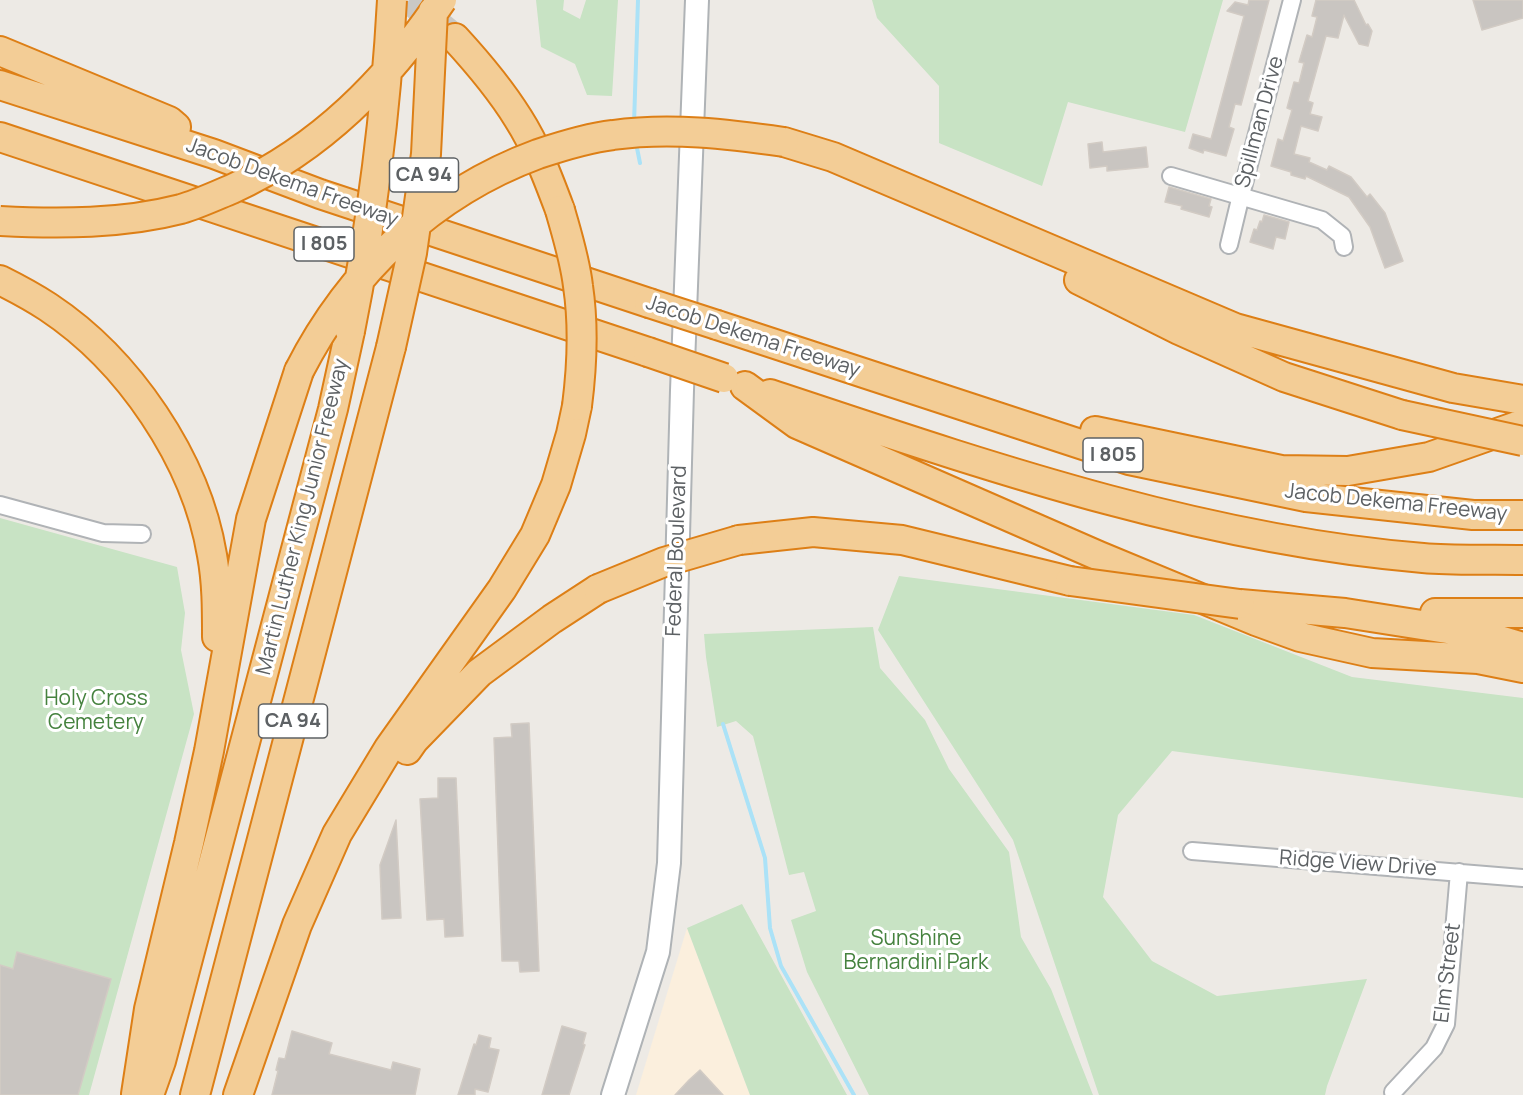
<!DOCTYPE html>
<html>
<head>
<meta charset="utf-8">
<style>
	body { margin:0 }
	canvas { display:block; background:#edeae5 }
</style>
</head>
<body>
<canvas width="1523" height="1095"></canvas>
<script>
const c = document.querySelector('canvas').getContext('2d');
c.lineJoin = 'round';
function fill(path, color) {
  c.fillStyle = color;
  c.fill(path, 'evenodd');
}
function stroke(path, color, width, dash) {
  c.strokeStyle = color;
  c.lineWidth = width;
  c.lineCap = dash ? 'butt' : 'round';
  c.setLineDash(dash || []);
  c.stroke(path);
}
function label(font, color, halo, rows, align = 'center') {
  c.font = font + ' Manrope,sans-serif';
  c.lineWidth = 6;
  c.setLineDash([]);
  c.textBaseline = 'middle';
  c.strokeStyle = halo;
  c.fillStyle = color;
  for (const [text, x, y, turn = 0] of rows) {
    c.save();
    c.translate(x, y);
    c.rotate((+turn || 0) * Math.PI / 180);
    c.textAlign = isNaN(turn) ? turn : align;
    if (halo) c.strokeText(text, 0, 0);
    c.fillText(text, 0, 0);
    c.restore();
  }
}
fill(new Path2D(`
	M687,928L750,1095H636Z`), '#fbefdd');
fill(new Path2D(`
	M536,0H564L563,10L580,19L586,0H618L612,96L587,95L575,64L541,47Z
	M872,0H1223L1185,132L1068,102L1042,186L939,143V86L877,18Z
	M0,518L177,567L185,613L181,650L194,714L89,1095H0Z
	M899,576L1194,615L1352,677L1523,698V798L1172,751L1118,815L1103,897L1152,961L1217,996L1367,979L1327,1086L1325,1095H1099L1013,840L878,630Z
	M873,627L880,668L925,720L949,769L1009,852L1021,937L1051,989L1093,1095H869L807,972L791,920L816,911L804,872L789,875L753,736L736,721L717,727L706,657L704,634Z
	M742,904L847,1095H750L687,928Z`), '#c8e3c4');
stroke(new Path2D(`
	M634,124L638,0
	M636,143L640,163
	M723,724L765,858L770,928L781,966L854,1095`), '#abe2f7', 4);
const building = new Path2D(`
	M1249,0H1269L1241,105L1235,104L1229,127L1234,129L1226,156L1204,150L1203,153L1189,148L1193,134L1211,139L1244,16L1227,11L1235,2L1248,5Z
	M1316,0H1354L1366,25L1368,24L1372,31L1368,46L1359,44L1344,15L1338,38L1326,36L1308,101L1313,103L1310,114L1322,117L1318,131L1301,126L1294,154L1310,158L1309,162L1327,170L1329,166L1351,177L1367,197L1370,194L1385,213L1403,261L1385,268L1370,227L1349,197L1306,176L1305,179L1291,175V172L1271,166L1278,139L1283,141L1292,110L1287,108L1294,82L1299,83L1304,63L1299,62L1307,35L1312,37L1317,17L1312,16Z
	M1473,0H1523V18L1482,30Z
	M1102,142L1103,152L1146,147L1148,167L1107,171V166L1090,168L1088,144Z
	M1169,187L1211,199L1209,206L1212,207L1209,217L1181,209L1182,206L1165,202Z
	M1264,215L1289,222L1285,239L1276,237L1273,249L1250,242L1254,229L1257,230L1260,221L1262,222Z
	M529,723L539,971L520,972L519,961H502L494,738L512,737L511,724Z
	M438,778H456L463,936L445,937L444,919L427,920L420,799L438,798Z
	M396,820L401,918L382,919L380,865Z
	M17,952L111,979L78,1095H0V965L13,969Z
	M562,1026L586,1033L583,1044L585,1045L569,1095H542Z
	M292,1031L332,1043L329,1054L391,1070L393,1062L420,1069L415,1095H272L278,1071L276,1070L279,1058L285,1059Z
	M479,1035L491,1038L489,1048L499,1050L488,1092L475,1089V1095H458L474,1044L476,1045Z
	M700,1070L723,1095H675L689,1080Z`);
fill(building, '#c9c5c1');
stroke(building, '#d2cbc4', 1.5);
stroke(new Path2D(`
	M409,0L449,33`), '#c9c8c5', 28, [28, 14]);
const street = new Path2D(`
	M1171,176L1322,220L1342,236L1344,247
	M1229,245L1241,195L1292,0
	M0,505L103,533L142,534
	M1192,851L1523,878
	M1393,1092L1434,1048L1446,1024L1459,872`);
const secondary = new Path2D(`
	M613,1095L658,952L669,863L682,390L697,0`);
const highway = new Path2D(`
	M455,38C478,63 500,89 518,118C536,146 548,178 560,210
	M0,51L169,121L176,127
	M0,85L214,154L320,194L649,303
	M0,137L648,352
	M784,142L833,157L1235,328L1453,388L1523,400
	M0,280C16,288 33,297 48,307C128,360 196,459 212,555C217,582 217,609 217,637
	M1079,280L1179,330L1284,377L1402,415
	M717,325L1129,460L1306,497L1473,515H1523
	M745,386L797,424L1099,556L1256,621L1300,637L1372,653L1478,659L1523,668
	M770,394C981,464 1201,540 1423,558C1456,561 1490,559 1523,560
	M1095,431L1281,470L1348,471L1429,457L1517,426L1523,425
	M739,540L813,532L902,540L1070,581
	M1240,604L1345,613L1479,634L1523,647
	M1435,613H1523
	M407,750L414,740L479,673L552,619L598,589
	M136,1094L149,1009L189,843L209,751L251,519L299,371
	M149,1095L161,1061L333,409L350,331
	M195,1095L391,347
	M238,1095L297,925L337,834L389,748L502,589L535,535L556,485L571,434L577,406`);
stroke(street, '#b0b3b6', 20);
stroke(secondary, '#afb3b6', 26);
stroke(highway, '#dd7f16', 32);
stroke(street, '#fff', 16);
stroke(secondary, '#fff', 22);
stroke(highway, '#f3cd96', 28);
const highwayBridge = new Path2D(`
	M560,210C567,235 575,260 578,286C584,326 582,367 577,406
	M0,221C59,224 123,224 181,209C198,204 215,196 232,189C321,148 387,81 442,0
	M649,303L717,325
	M350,331C372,222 386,111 392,0
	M391,347L412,253L426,154L433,11
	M648,352L724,378
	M299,371C350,271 432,193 538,154C562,146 587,138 613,135C670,127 728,134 784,142
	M1402,415L1523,441
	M1070,581L1240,604
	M598,589L664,562L739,540`);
stroke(highwayBridge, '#dd7f16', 32, []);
stroke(highwayBridge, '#f3cd96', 28);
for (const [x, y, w] of [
	[424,175,69],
	[324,244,60],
	[1113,455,60],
	[293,721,69]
]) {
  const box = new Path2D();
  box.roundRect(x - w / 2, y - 17, w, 34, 4.5);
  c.fillStyle = '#fff';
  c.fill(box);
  stroke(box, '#5d6164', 1.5);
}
label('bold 20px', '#5d6164', null, [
	["CA 94",424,175],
	["I 805",324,244],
	["I 805",1113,455],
	["CA 94",293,721]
]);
label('21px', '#5d6164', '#fff', [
	["Spillman Drive",1260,122,-75],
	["Jacob Dekema Freeway",292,183,20],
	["Jacob Dekema Freeway",753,337,18],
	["Jacob Dekema Freeway",1396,503,6],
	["Martin Luther King Junior Freeway",303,517,-76],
	["Federal Boulevard",677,551,-88],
	["Ridge View Drive",1358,864,4],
	["Elm Street",1448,973,-83]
]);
label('21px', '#45823e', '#fff', [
	["Holy Cross",96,699],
	["Cemetery",96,723],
	["Sunshine",916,939],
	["Bernardini Park",916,963]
]);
</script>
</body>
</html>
